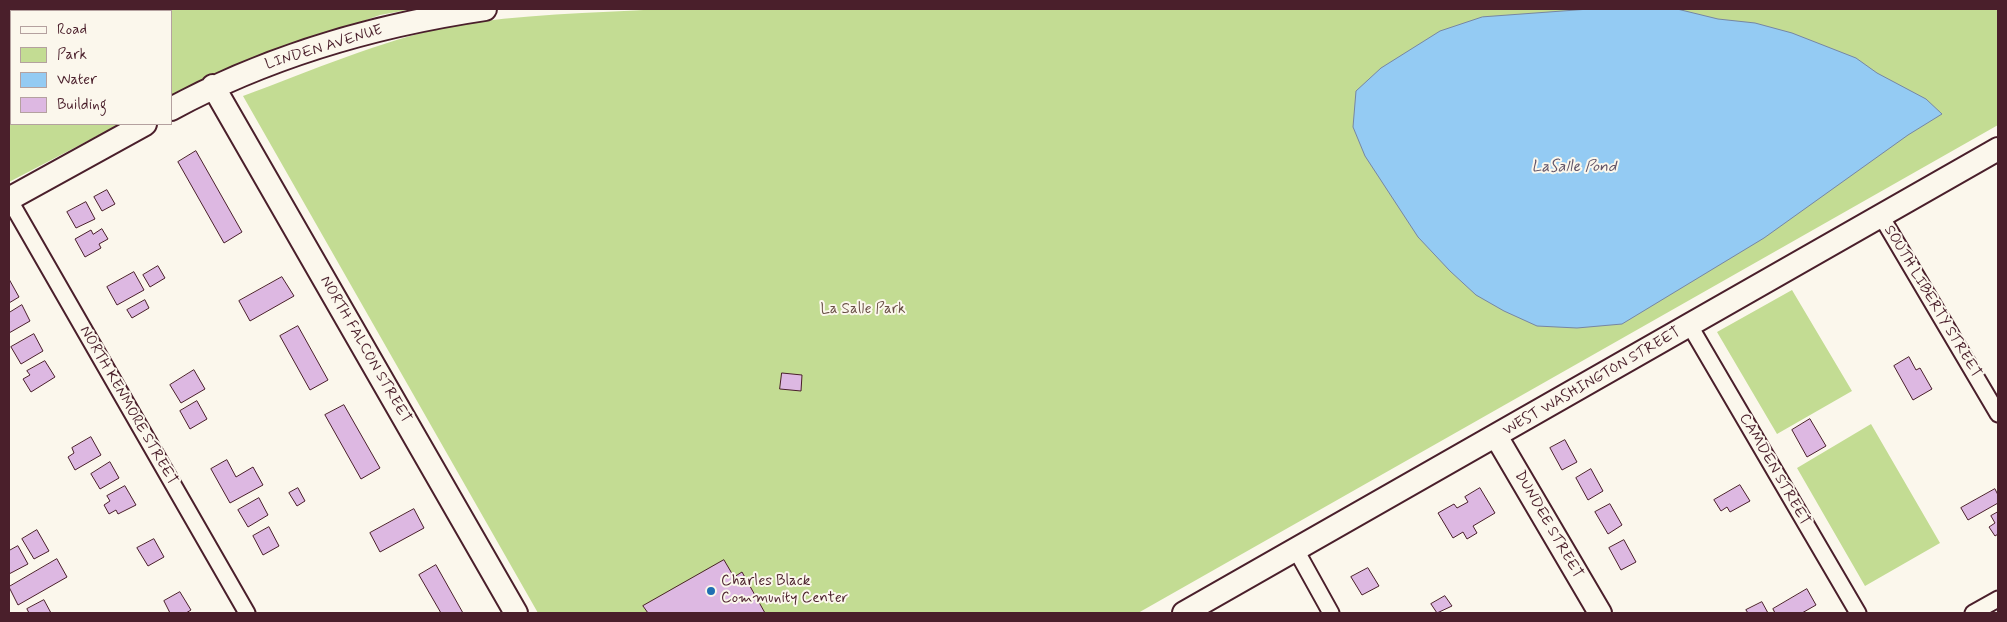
<!DOCTYPE html>
<html>
<head>
<meta charset="utf-8">
<style>
	body { margin:0 }
	#map { position:relative; width:2007px; height:622px; overflow:hidden; background:#fbf7ec; font-family:Mynerve,sans-serif }
	canvas { display:block }
	.frame { position:absolute; inset:0; border:10px solid #4a1f2b; pointer-events:none }
	.legend { position:absolute; left:10px; top:10px; width:162px; height:115px; box-sizing:border-box; background:#fbf7ec; border:1px solid #b4a19f; margin:0; padding:6px 9px; list-style:none; font-size:15px; color:#4a1f2b }
	.legend li { display:flex; align-items:center; gap:10px; height:25px }
	.legend b { width:25px; border:1px solid #b4a19f }
</style>
</head>
<body>
<div id="map">
<canvas width="2007" height="622"></canvas>
<div class="frame"></div>
<ul class="legend">
<li><b style="height:6px;background:#fbf7ec"></b>Road</li>
<li><b style="height:14px;background:#c3dc93"></b>Park</li>
<li><b style="height:14px;background:#94cbf3"></b>Water</li>
<li><b style="height:14px;background:#ddb8e2"></b>Building</li>
</ul>
</div>
<script>
const c = document.querySelector('canvas').getContext('2d');
c.lineJoin = 'round';
function fill(path, color) {
  c.fillStyle = color;
  c.fill(path, 'evenodd');
}
function stroke(path, color, width, dash) {
  c.strokeStyle = color;
  c.lineWidth = width;
  c.lineCap = dash ? 'butt' : 'round';
  c.setLineDash(dash || []);
  c.stroke(path);
}
function label(font, color, halo, rows, align = 'center') {
  c.font = font + ' Mynerve,sans-serif';
  c.lineWidth = 4;
  c.setLineDash([]);
  c.textBaseline = 'middle';
  c.strokeStyle = halo;
  c.fillStyle = color;
  for (const [text, x, y, turn = 0] of rows) {
    c.save();
    c.translate(x, y);
    c.rotate((+turn || 0) * Math.PI / 180);
    c.textAlign = isNaN(turn) ? turn : align;
    if (halo) c.strokeText(text, 0, 0);
    c.fillText(text, 0, 0);
    c.restore();
  }
}
fill(new Path2D(`
	M9,9H413L380,15L209,77L171,97V11H11V124H120L9,182Z
	M661,9H1998V125L1138,613H538L243,96C311,71 381,40 452,26C520,14 591,13 661,9Z
	M1792,290L1852,391L1777,434L1717,332Z
	M1871,424L1940,543L1865,586L1797,468Z`), '#c3dc93');
const water = new Path2D(`
	M1590,9H1677L1718,19L1755,23L1792,33L1856,58L1877,73L1926,99L1942,114L1908,135L1764,238L1622,324L1577,328L1537,326L1504,311L1476,295L1450,271L1418,237L1365,156L1353,127L1356,91L1381,68L1440,31L1482,17Z`);
fill(water, '#94cbf3');
stroke(water, '#7686a3', 1);
const building = new Path2D(`
	M196,151L242,232L224,243L178,162Z
	M107,190L115,204L102,211L94,197Z
	M86,202L95,219L76,228L67,212Z
	M102,229L108,239L99,244L101,248L85,257L75,239L91,230L93,234Z
	M158,266L165,278L150,287L143,275Z
	M134,272L144,290L117,305L107,287Z
	M282,277L294,296L250,321L239,301Z
	M9,279L19,297L9,303Z
	M145,300L149,308L132,318L127,310Z
	M22,305L30,321L9,333V313Z
	M298,326L328,380L310,390L280,336Z
	M34,334L43,351L21,364L11,347Z
	M1909,357L1916,370L1920,368L1932,389L1913,400L1894,366Z
	M45,361L55,377L31,392L23,379L30,375L27,371Z
	M194,370L205,389L181,403L170,385Z
	M782,373L802,375L801,391L780,389Z
	M197,401L207,419L190,429L180,411Z
	M344,405L380,468L361,479L325,415Z
	M1810,419L1826,446L1807,457L1792,430Z
	M91,437L101,455L75,470L68,457L74,453L72,448Z
	M1565,440L1577,462L1562,470L1550,448Z
	M227,460L236,477L253,467L263,485L230,503L211,469Z
	M110,462L119,478L100,489L91,474Z
	M1591,469L1603,491L1588,500L1576,478Z
	M1740,485L1750,501L1730,512L1727,507L1721,511L1714,500Z
	M125,486L136,505L118,514L116,510L109,514L104,505L110,501L107,496Z
	M298,488L305,501L297,506L289,493Z
	M1480,488L1495,513L1473,526L1477,533L1467,539L1463,532L1453,538L1438,513L1454,504L1457,508L1468,502L1465,497Z
	M1995,489L1998,495V503L1968,520L1961,508Z
	M259,498L268,515L248,527L238,510Z
	M1610,504L1622,525L1608,534L1595,512Z
	M414,509L424,528L380,552L370,533Z
	M1998,512V534L1995,536L1989,527L1995,523L1991,516Z
	M269,527L279,546L263,555L253,536Z
	M37,530L49,551L34,559L22,539Z
	M154,539L164,557L148,566L137,548Z
	M1624,540L1636,562L1621,570L1609,548Z
	M18,546L28,564L9,574V551Z
	M57,559L67,577L18,605L9,587Z
	M724,560L734,577L742,572L765,613H648L643,606Z
	M436,565L463,613H441L419,575Z
	M1368,568L1379,586L1362,595L1351,577Z
	M1807,589L1816,605L1802,613H1775L1773,609Z
	M180,592L191,610L186,613H170L164,601Z
	M1445,596L1452,606L1437,613L1431,604Z
	M44,600L51,613H29L27,609Z
	M1762,602L1768,613H1748L1746,610Z`);
fill(building, '#ddb8e2');
stroke(building, '#4a1f2b', 1);
const street = new Path2D(`
	M9,199L247,613
	M1881,216L1998,414
	M1690,326L1858,613
	M1296,550L1331,613
	M1973,613L1998,599`);
const secondary = new Path2D(`
	M213,86L516,613
	M171,109C267,57 377,25 485,9
	M9,199L145,124
	M1496,436L1600,613
	M1184,613L1998,149`);
stroke(street, '#4a1f2b', 19);
stroke(secondary, '#4a1f2b', 26);
stroke(street, '#fbf7ec', 15);
stroke(secondary, '#fbf7ec', 22);
for (const [x, y, r, color] of [
	[711,591,5,"#1f6fb2"]
]) {
  const dot = new Path2D();
  dot.arc(x, y, r, 0, 2 * Math.PI);
  c.fillStyle = color;
  c.fill(dot);
  stroke(dot, '#fbf7ec', 2);
}
label('15px', '#4a1f2b', '#fbf7ec', [
	["LINDEN AVENUE",324,48,-17],
	["SOUTH LIBERTY STREET",1932,302,59],
	["NORTH FALCON STREET",365,350,60],
	["WEST WASHINGTON STREET",1592,382,-30],
	["NORTH KENMORE STREET",128,406,60],
	["CAMDEN STREET",1774,470,60],
	["DUNDEE STREET",1548,525,60]
]);
label('15px', '#684e45', '#fbf7ec', [
	["La Salle Park",863,310]
]);
label('15px', '#4a1f2b', '#fbf7ec', [
	["Charles Black",721,582],
	["Community Center",721,599]
], 'left');
label('italic 16px', '#605367', '#fbf7ec', [
	["LaSalle Pond",1574,168]
]);
</script>
</body>
</html>
